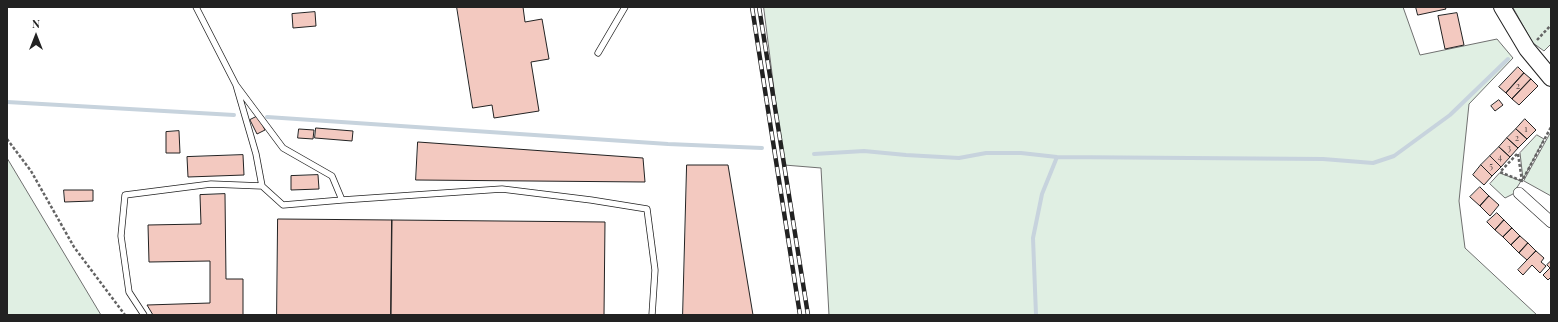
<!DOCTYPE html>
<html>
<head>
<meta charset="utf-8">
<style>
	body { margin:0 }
	#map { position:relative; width:1558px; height:322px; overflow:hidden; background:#fff; font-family:"Playfair Display",serif }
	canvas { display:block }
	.frame { position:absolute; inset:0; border:8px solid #222; pointer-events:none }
	.north { position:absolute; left:16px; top:16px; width:40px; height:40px; -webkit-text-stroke:3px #fff; paint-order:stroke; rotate:0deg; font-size:11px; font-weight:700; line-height:16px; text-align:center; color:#222 }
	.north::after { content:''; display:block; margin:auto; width:14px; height:18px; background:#222; clip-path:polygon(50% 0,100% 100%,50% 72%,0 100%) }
</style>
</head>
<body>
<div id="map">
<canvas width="1558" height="322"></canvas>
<div class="frame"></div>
<div class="north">N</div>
</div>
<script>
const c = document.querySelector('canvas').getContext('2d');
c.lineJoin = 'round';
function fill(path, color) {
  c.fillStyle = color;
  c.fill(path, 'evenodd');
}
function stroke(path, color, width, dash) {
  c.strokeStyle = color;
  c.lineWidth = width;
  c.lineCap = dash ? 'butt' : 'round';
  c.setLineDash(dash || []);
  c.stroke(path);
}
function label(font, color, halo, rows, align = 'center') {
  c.font = font + ' "Playfair Display",serif';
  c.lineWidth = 3;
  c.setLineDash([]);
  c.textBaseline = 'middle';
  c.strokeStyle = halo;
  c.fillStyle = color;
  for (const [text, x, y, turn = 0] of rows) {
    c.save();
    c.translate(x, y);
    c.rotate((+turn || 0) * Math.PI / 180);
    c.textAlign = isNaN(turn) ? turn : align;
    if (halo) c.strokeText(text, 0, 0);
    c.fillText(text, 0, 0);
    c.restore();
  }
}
const green = new Path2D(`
	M764,7H1403L1420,55L1497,39L1513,58L1469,104L1459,201L1465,248L1537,315H829L821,168L784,165Z
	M1513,7H1551V44L1544,51L1533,43Z
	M1551,132V196L1524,181Z
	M1537,135L1544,139L1523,179L1520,153Z
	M7,158L101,315H7Z
	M1500,173L1521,181L1513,194L1505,198L1490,184Z`);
fill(green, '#e0efe3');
stroke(green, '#6f6f6f', 1);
stroke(new Path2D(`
	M7,102L234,115
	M267,117L668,144L762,148
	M814,154L864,151L906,155L959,158L986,153H1021L1057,157L1323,159L1373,163L1394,156L1450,115L1508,59
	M1036,315L1033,238L1042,194L1057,157`), '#c7d3dd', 4);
const building = new Path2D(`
	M457,7H523L525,22L542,19L549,59L531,62L539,111L494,118L492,105L473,108Z
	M1416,7H1445L1446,9L1418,15Z
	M315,12L316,26L293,28L292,14Z
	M1457,13L1464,45L1445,49L1438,16Z
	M1518,67L1524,73L1506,93L1499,87Z
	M1524,73L1531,79L1512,99L1506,93Z
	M1531,79L1538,86L1519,105L1512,99Z
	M1499,100L1503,105L1495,111L1491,106Z
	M258,116L265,130L257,134L250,120Z
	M1525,119L1536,130L1527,139L1516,129Z
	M316,128L353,131L352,141L315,138Z
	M299,129L314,130L313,139L298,138Z
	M1516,129L1527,139L1518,148L1507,138Z
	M179,131L180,153H166V132Z
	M1507,138L1518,148L1510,157L1499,147Z
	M418,142L643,158L645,182L416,180Z
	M1499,147L1510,157L1501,167L1490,156Z
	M243,155L244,175L188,177L187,157Z
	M1490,156L1501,167L1492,176L1481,165Z
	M687,165H728L753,315H683Z
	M1481,165L1492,176L1484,185L1473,175Z
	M318,175L319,189L291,190V176Z
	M1480,187L1489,196L1480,206L1470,197Z
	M64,190H93V201L65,202Z
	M225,194L226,279H243V315H153L147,305L210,303V261L149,262L148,225L201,224L200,195Z
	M1489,196L1499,205L1490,216L1480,206Z
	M1497,213L1504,220L1495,230L1487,222Z
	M278,219L392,220L391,315H277Z
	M392,220L605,222L604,315H391Z
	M1504,220L1512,228L1503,237L1495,230Z
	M1512,228L1520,236L1511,245L1503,237Z
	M1520,236L1528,243L1519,253L1511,245Z
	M1528,243L1536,251L1527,260L1519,253Z
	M1536,251L1544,258L1541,262L1546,266L1540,273L1532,265L1523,275L1518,270Z
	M1551,261V277L1548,280L1543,275L1550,268L1547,265Z`);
fill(building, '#f3c9c0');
stroke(building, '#222', 1);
const lane = new Path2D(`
	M196,7L236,85L283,148L332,176L342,200L283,205L262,186L256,154L236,85
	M598,53L625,7
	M342,200L502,189L591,200L647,209L655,270L652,315
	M144,315L129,292L121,236L125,195L211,184L262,186`);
const street = new Path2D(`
	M1519,193L1551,222`);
const secondary = new Path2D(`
	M1502,7L1527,49L1551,78`);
stroke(lane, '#222', 7);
stroke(street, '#222', 12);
stroke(secondary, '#222', 18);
stroke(new Path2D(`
	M1537,40L1551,25
	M7,139L31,171L74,247L125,315
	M1517,154L1500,172L1522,181
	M1518,154L1522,181L1551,127`), '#646464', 2.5, [3, 2]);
stroke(lane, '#fff', 5.5);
stroke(street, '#fff', 11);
stroke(secondary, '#fff', 16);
const rail = new Path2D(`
	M752,7L800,315
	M759,7L808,315`);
stroke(rail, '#222', 4.5);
stroke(rail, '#fff', 3, [9]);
label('9px', '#564c4a', null, [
	["2",1518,86],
	["1",1526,129],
	["2",1517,138],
	["3",1509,148],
	["4",1500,157],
	["5",1491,166]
]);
</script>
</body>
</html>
